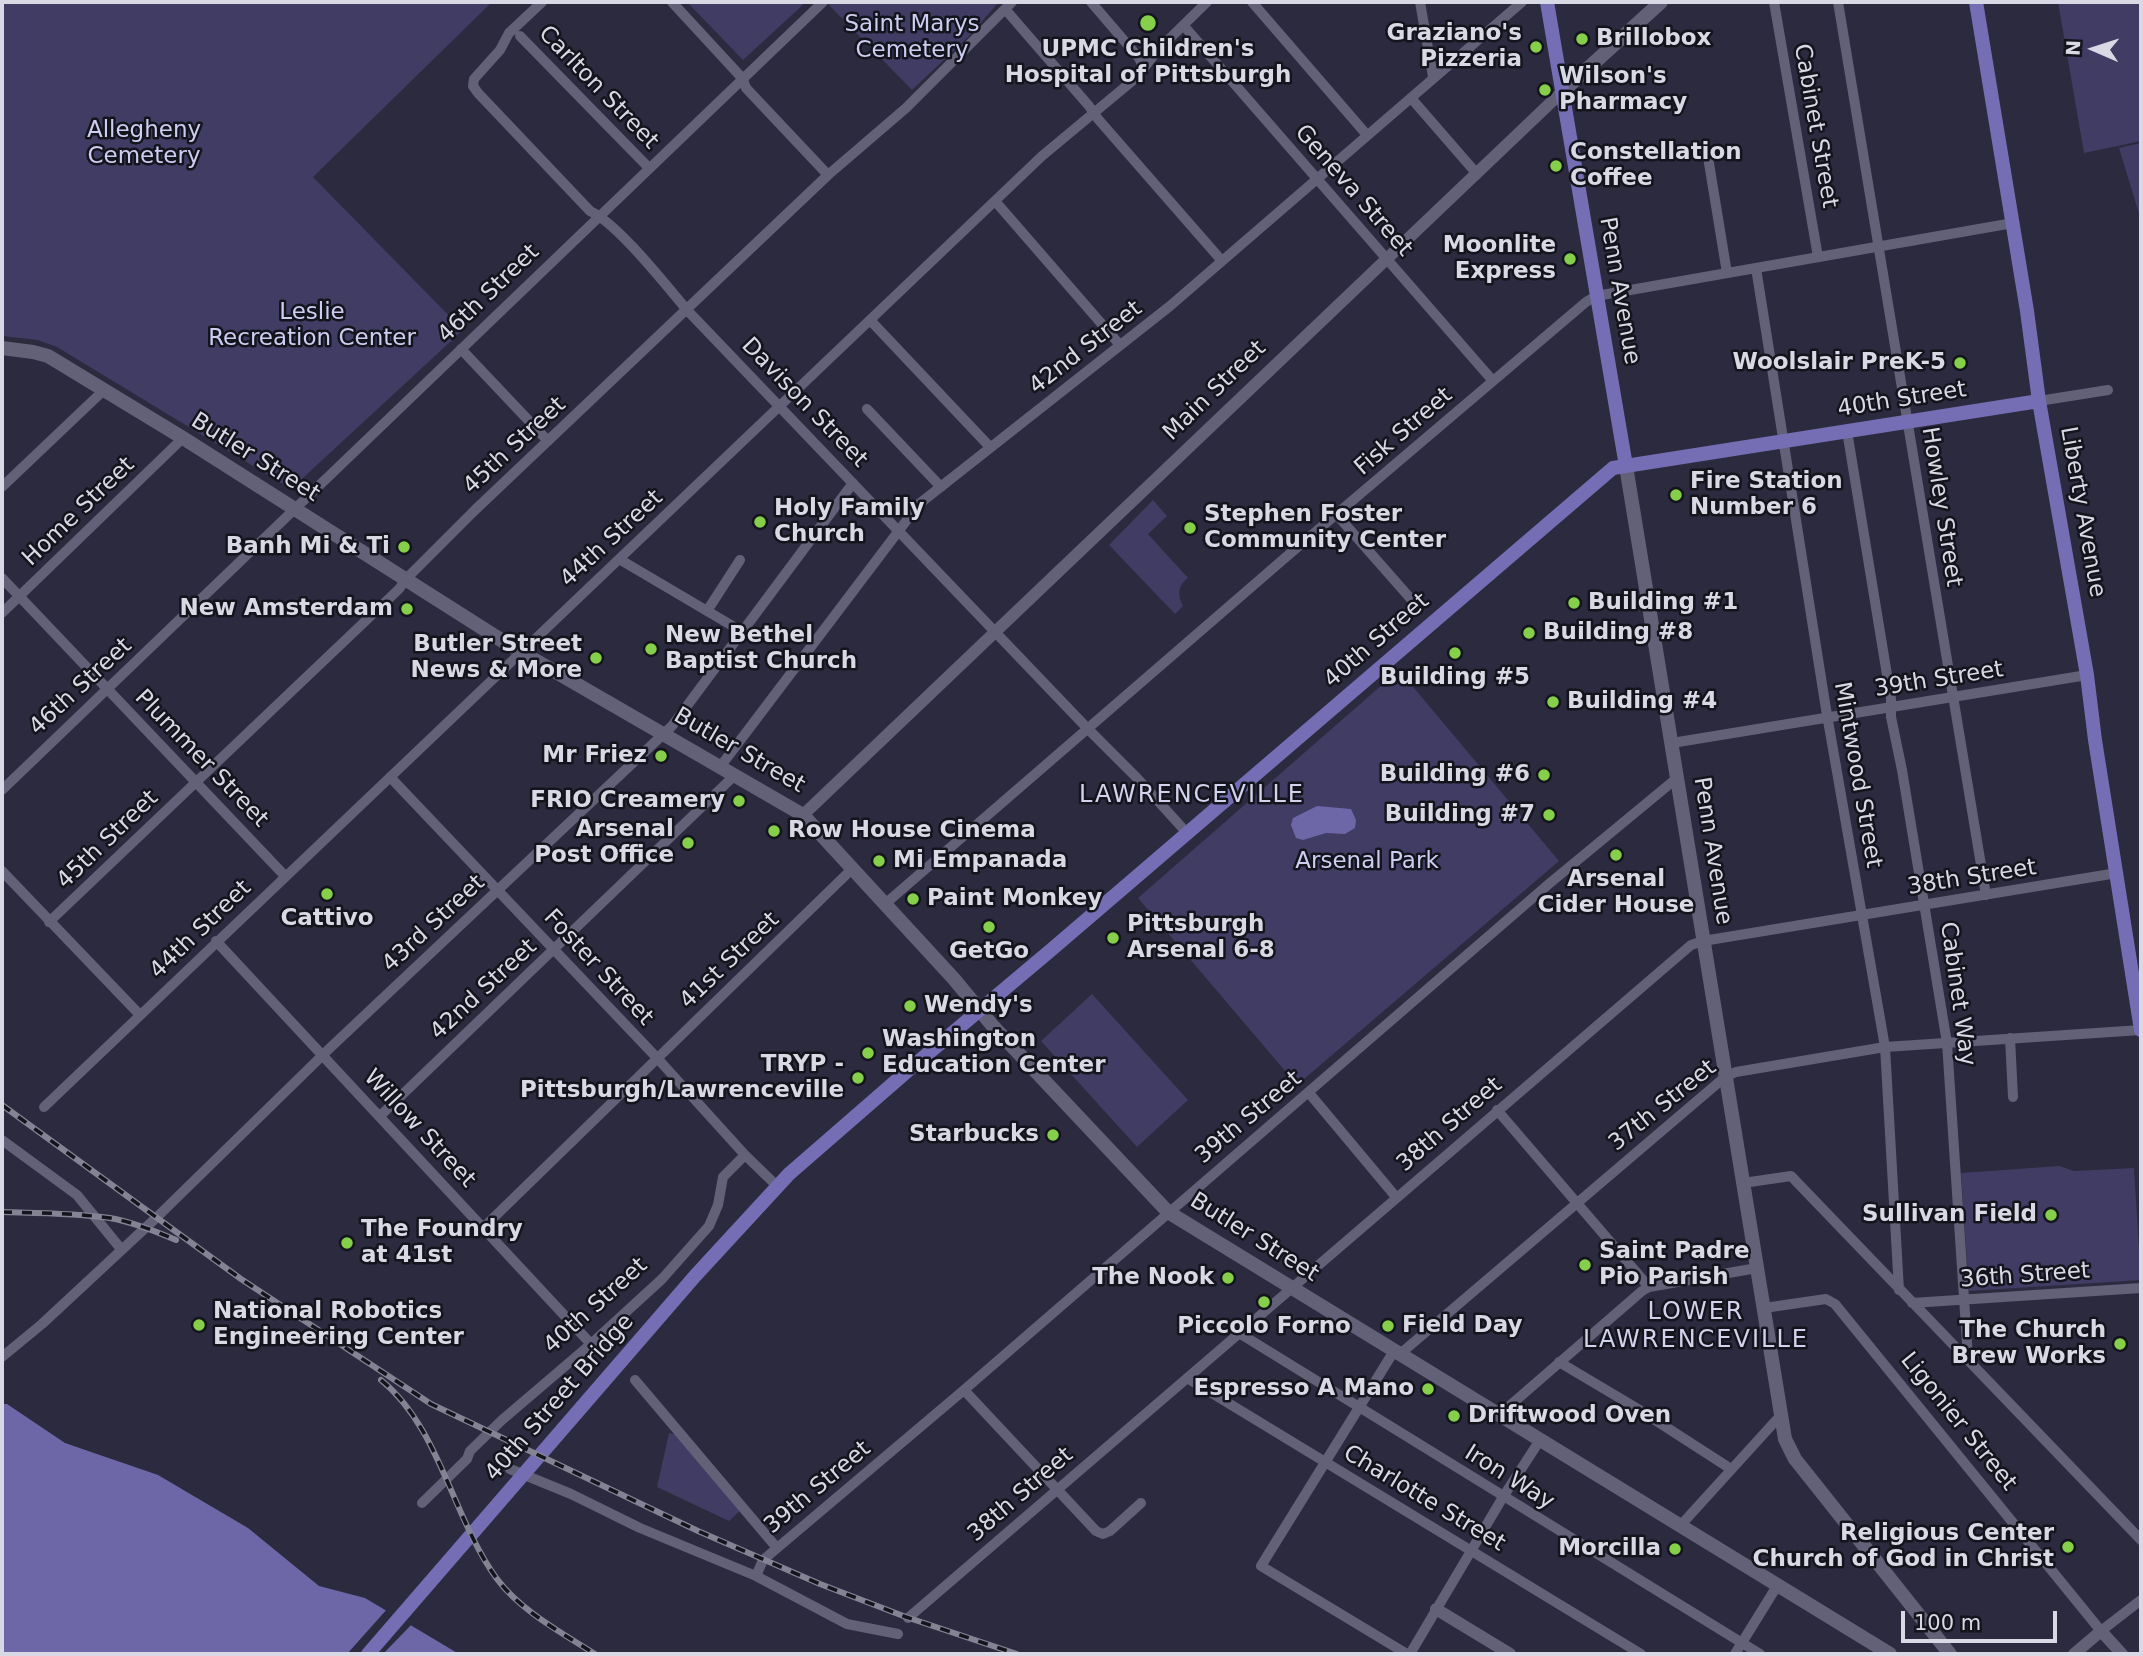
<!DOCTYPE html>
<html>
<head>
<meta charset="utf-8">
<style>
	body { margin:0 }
	#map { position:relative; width:2143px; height:1656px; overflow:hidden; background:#2b2a3e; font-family:"DejaVu Sans",sans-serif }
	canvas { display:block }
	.frame { position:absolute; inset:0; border:4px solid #d9d9e6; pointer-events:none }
	.north { position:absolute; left:2059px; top:14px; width:70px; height:70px; -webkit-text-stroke:5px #14141d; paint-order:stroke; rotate:273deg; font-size:19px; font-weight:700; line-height:28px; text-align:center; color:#d9d9e6 }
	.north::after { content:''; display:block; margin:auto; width:24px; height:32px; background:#d9d9e6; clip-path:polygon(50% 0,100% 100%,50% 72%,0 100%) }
	.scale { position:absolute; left:1901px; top:1611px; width:156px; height:32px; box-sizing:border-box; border:4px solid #d9d9e6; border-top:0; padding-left:9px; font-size:21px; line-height:24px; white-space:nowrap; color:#d9d9e6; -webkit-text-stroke:5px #14141d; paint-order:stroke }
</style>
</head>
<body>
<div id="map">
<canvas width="2143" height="1656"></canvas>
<div class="frame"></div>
<div class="north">N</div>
<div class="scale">100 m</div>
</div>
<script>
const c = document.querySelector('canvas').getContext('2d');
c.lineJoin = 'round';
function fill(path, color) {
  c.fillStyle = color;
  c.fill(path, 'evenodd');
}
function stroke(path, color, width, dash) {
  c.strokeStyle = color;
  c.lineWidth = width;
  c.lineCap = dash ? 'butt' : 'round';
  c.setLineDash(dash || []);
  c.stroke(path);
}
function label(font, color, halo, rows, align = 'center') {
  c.font = font + ' "DejaVu Sans",sans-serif';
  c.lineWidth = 5;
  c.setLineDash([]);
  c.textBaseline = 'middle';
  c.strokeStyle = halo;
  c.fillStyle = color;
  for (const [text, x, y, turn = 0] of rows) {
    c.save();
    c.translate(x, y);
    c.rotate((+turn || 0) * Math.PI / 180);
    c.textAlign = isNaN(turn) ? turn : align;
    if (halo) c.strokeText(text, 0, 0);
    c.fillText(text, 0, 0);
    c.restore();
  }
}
fill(new Path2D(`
	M2,2H492L313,177L463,330L291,489L57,347L38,340L2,336Z
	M687,2H806L743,60Z
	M826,2H999L968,37L912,90Z
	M2058,2H2141V141L2084,153Z
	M2141,143V220L2119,148Z
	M1153,500L1167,516L1148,534L1188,578C1178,585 1177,595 1183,606L1175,614L1109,545Z
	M1399,670L1559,861L1297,1085L1138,898Z
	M1092,994L1188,1100L1137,1147L1041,1041Z
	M2059,1166L2074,1171L2134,1168L2141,1280L1969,1291L1961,1173Z
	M669,1433L678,1435L741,1510L729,1521L657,1487Z`), '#403c63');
fill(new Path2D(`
	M1317,806L1351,809L1356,820L1355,828L1345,834L1326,833L1303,840L1296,838L1291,825L1293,818Z
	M2,1404H7L65,1443L158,1475L248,1528L319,1586L365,1598L459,1654H2Z`), '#6e67a7');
fill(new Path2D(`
	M388,1608L414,1622L383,1654H347Z`), '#2b2a3e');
stroke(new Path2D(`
	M542,2L509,33L500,50L474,79L473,86L478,93L590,211C618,224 665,284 687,310L1088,729L1138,779L1187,833
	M672,2L743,79L746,88L828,175
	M1091,2L1139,58L1144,69
	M1252,2L1367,135
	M1420,2L1433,77
	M1774,2L1818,257
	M1838,2L1986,895
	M1005,9L1089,106L1098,119L1222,261
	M1184,26L1493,381
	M520,36L649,168
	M1411,98L1477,174
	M1707,151L1727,273
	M995,201L1120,345
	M1756,268L1826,709L1885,1047L1899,1290
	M870,320L990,447
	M461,349L548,441
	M2039,401L2108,390
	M867,409L941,487
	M1847,431L1891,699V717L1902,770L1947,1043L1968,1358
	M2,487L104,390
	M1337,515L1418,607
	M619,559L741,631
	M2,578L285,876
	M707,611L740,560
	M2,613L183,438
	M1672,743L2087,675
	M720,767L919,504L1170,306L1522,2
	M390,777L658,1059L745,1155L777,1186
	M2,790L823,2
	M2,871L140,1015
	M885,904L1286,557L1586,302L1596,296L2013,223
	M49,922L399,589L406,579L475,510L828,175L906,108L1012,2
	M216,941L591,1344
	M2010,1038L2013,1097
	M1309,1093L1396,1197
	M44,1107L1042,156L1137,77L1157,51L1207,2
	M1497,1110L1649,1287
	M380,1116L735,775
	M2,1140L77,1195L121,1249
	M1743,1183L1791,1176L2141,1540
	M484,1227L852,869
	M1912,1303L2141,1288
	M1764,1308L1826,1299L1835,1304L2101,1631L2141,1600
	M1239,1333L1760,1654
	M1394,1351L1261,1566L1407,1654
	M1400,1354L1725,1077L1736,1072L1885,1047L2141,1030
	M2,1357L42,1324L156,1218L331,1047L672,726L853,483
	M1559,1362L1638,1409L1731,1469
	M1187,1378L1641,1654
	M635,1380L777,1548
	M964,1390L1096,1531L1103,1534L1110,1531L1141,1503
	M1499,1415L1642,1291L1649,1287L1757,1268
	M510,1469L571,1494L640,1528L756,1576L847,1624L898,1634
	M422,1503L467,1459L470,1451L502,1420L591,1344L662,1279L709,1226L718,1205L723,1177L745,1155
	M1680,1526L1780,1416
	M756,1576L763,1560L964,1390L1550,883L1677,778
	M908,1618L1691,945L1703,941L2117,873
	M1410,1654L1503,1497L1540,1440
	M1735,1654L1777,1586`), '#626177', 10);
stroke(new Path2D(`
	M803,815L1563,91
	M1436,1609L1510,1654
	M2074,1654L2101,1631L2122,1654`), '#626177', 12);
stroke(new Path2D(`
	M1563,91L1661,2
	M2,348L33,352L48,356L183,438L509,645L803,815L954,979L992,1025L1168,1212L1890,1654
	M1626,466L1785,1439L1795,1459L1950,1654`), '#626177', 14);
stroke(new Path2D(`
	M1547,2L1626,466
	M1976,2L2027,311L2039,401L2087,675L2095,740L2141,1030
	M368,1654L695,1276L789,1174L912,1067L1051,950L1613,468L2039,401`), '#766eb4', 14);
const rail = new Path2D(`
	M2,1105L241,1279L431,1404L698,1531L820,1584L906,1617L1017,1654
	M2,1212C38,1213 74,1213 110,1218C133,1222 155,1231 176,1240
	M381,1380C440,1428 452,1517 497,1579C521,1611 562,1633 595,1654`);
stroke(rail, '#848394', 6);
stroke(rail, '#14141d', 3.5, [10]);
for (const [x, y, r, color] of [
	[1148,23,9,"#86cf4b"],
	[1582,39,7,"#86cf4b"],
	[1536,47,7,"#86cf4b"],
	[1545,90,7,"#86cf4b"],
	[1556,166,7,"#86cf4b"],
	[1570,259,7,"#86cf4b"],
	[1960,363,7,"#86cf4b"],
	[1676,495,7,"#86cf4b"],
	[760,522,7,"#86cf4b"],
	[1190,528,7,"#86cf4b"],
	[404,547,7,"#86cf4b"],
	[1574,603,7,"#86cf4b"],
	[407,609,7,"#86cf4b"],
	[1529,633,7,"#86cf4b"],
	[651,649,7,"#86cf4b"],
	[1455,653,7,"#86cf4b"],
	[596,658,7,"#86cf4b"],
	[1553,702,7,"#86cf4b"],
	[661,756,7,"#86cf4b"],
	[1544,775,7,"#86cf4b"],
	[739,801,7,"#86cf4b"],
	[1549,815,7,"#86cf4b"],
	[774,831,7,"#86cf4b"],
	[688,843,7,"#86cf4b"],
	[1616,855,7,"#86cf4b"],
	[879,861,7,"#86cf4b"],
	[327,894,7,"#86cf4b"],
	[913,899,7,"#86cf4b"],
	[989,927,7,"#86cf4b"],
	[1113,938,7,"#86cf4b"],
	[910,1006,7,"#86cf4b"],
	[868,1053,7,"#86cf4b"],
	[858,1078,7,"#86cf4b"],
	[1053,1135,7,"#86cf4b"],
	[2051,1215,7,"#86cf4b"],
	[347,1243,7,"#86cf4b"],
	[1585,1265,7,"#86cf4b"],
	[1228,1278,7,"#86cf4b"],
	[1264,1302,7,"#86cf4b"],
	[199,1325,7,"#86cf4b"],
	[1388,1326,7,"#86cf4b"],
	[2120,1344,7,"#86cf4b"],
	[1428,1389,7,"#86cf4b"],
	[1454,1416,7,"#86cf4b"],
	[2068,1547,7,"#86cf4b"],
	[1675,1549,7,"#86cf4b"]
]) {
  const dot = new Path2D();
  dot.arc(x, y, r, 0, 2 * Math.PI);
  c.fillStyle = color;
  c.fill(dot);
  stroke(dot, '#14141d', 2.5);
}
label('23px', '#cdccf1', '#14141d', [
	["Saint Marys",912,25],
	["Cemetery",912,51],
	["Allegheny",144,131],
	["Cemetery",144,157],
	["Leslie",312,313],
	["Recreation Center",312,339],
	["Arsenal Park",1367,862]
]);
label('bold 23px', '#d9d9e6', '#14141d', [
	["Graziano's",1522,34,"right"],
	["Pizzeria",1522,60,"right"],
	["Brillobox",1596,39],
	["UPMC Children's",1148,50,"center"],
	["Hospital of Pittsburgh",1148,76,"center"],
	["Wilson's",1559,77],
	["Pharmacy",1559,103],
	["Constellation",1570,153],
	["Coffee",1570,179],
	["Moonlite",1556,246,"right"],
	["Express",1556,272,"right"],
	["Woolslair PreK-5",1946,363,"right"],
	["Fire Station",1690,482],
	["Number 6",1690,508],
	["Holy Family",774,509],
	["Church",774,535],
	["Stephen Foster",1204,515],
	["Community Center",1204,541],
	["Banh Mi & Ti",390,547,"right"],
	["Building #1",1588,603],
	["New Amsterdam",393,609,"right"],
	["Building #8",1543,633],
	["New Bethel",665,636],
	["Baptist Church",665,662],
	["Butler Street",582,645,"right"],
	["News & More",582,671,"right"],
	["Building #5",1455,678,"center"],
	["Building #4",1567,702],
	["Mr Friez",647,756,"right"],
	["Building #6",1530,775,"right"],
	["FRIO Creamery",725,801,"right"],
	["Building #7",1535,815,"right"],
	["Arsenal",674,830,"right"],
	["Post Office",674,856,"right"],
	["Row House Cinema",788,831],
	["Mi Empanada",893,861],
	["Arsenal",1616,880,"center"],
	["Cider House",1616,906,"center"],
	["Paint Monkey",927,899],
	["Cattivo",327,919,"center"],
	["Pittsburgh",1127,925],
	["Arsenal 6-8",1127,951],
	["GetGo",989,952,"center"],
	["Wendy's",924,1006],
	["Washington",882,1040],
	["Education Center",882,1066],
	["TRYP -",844,1065,"right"],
	["Pittsburgh/Lawrenceville",844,1091,"right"],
	["Starbucks",1039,1135,"right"],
	["Sullivan Field",2037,1215,"right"],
	["The Foundry",361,1230],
	["at 41st",361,1256],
	["Saint Padre",1599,1252],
	["Pio Parish",1599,1278],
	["The Nook",1214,1278,"right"],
	["National Robotics",213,1312],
	["Engineering Center",213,1338],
	["Field Day",1402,1326],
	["Piccolo Forno",1264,1327,"center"],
	["The Church",2106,1331,"right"],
	["Brew Works",2106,1357,"right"],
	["Espresso A Mano",1414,1389,"right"],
	["Driftwood Oven",1468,1416],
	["Religious Center",2054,1534,"right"],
	["Church of God in Christ",2054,1560,"right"],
	["Morcilla",1661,1549,"right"]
], 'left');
label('23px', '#d9d9e6', '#14141d', [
	["Carlton Street",598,88,46],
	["Cabinet Street",1815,126,80],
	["Geneva Street",1353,191,49],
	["Penn Avenue",1619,291,80],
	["46th Street",489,294,-44],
	["42nd Street",1086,348,-38],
	["Main Street",1215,391,-44],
	["40th Street",1902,400,-9],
	["Davison Street",804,403,46],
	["Fisk Street",1404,432,-41],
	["45th Street",515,446,-43],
	["Butler Street",255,458,32],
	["Howley Street",1941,507,81],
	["Home Street",79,512,-44],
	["Liberty Avenue",2082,512,80],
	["44th Street",612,539,-43],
	["40th Street",1377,641,-41],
	["39th Street",1939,680,-9],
	["46th Street",81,687,-43],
	["Butler Street",739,751,30],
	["Plummer Street",201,759,46],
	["Mintwood Street",1857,775,80],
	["45th Street",108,840,-44],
	["Penn Avenue",1712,851,81],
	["38th Street",1972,878,-9],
	["43rd Street",434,924,-43],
	["44th Street",201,930,-44],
	["41st Street",730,961,-44],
	["Foster Street",598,968,47],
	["42nd Street",484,990,-43],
	["Cabinet Way",1957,994,82],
	["37th Street",1663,1106,-39],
	["39th Street",1249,1118,-40],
	["38th Street",1450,1125,-41],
	["Willow Street",419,1129,47],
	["Butler Street",1254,1238,32],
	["36th Street",2025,1276,-4],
	["40th Street",596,1306,-42],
	["40th Street Bridge",560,1398,-49],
	["Ligonier Street",1958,1422,51],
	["Iron Way",1509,1478,32],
	["39th Street",818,1488,-40],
	["38th Street",1021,1495,-41],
	["Charlotte Street",1424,1499,31]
]);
c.letterSpacing = '2px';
label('24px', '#d3d2ec', '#14141d', [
	["LAWRENCEVILLE",1192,796],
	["LOWER",1696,1313],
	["LAWRENCEVILLE",1696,1341]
]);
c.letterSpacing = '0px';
</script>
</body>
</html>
